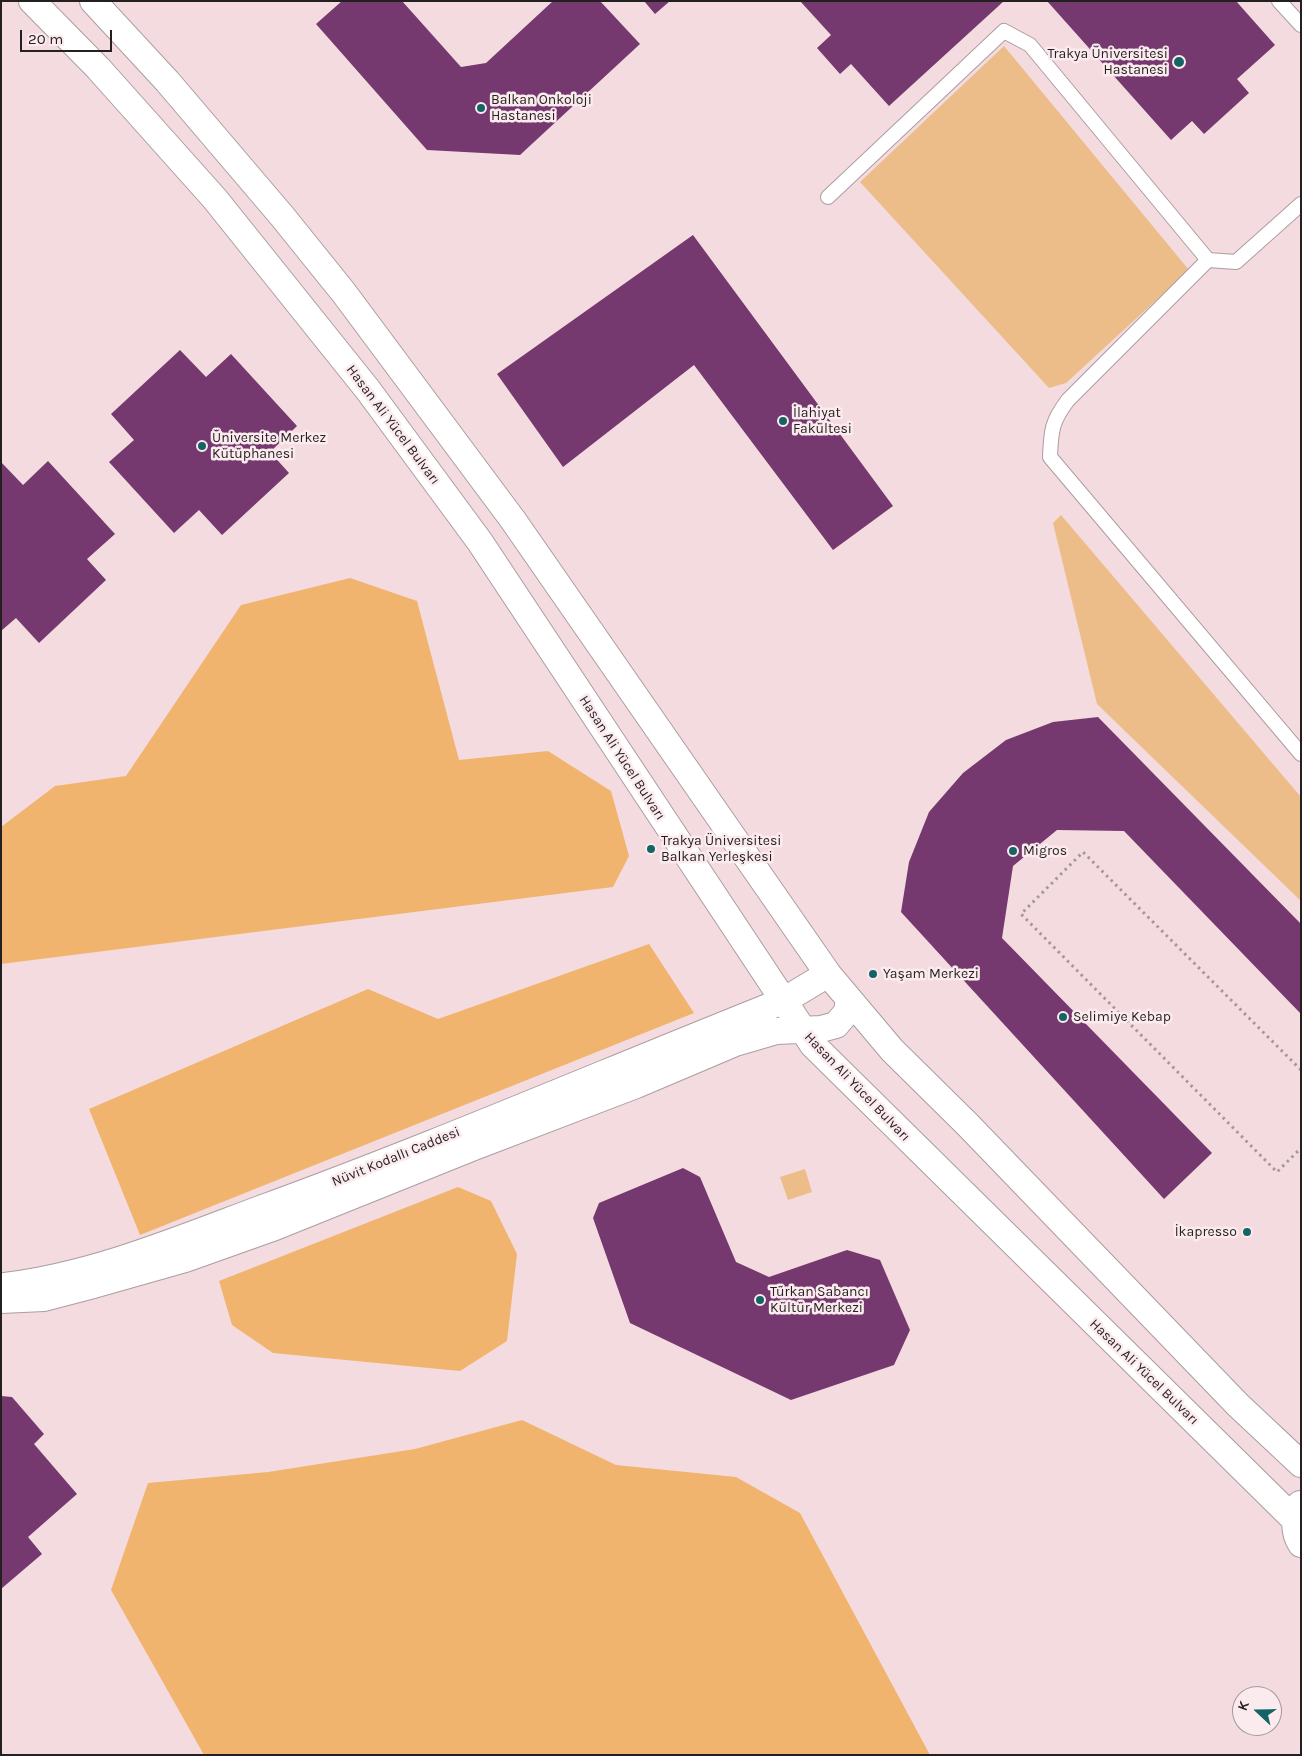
<!DOCTYPE html>
<html>
<head>
<meta charset="utf-8">
<style>
	body { margin:0 }
	#map { position:relative; width:1302px; height:1756px; overflow:hidden; background:#fbebee; font-family:Karla,sans-serif }
	canvas { display:block }
	.frame { position:absolute; inset:0; border:2px solid #241f20; pointer-events:none }
	.north { position:absolute; left:1232px; top:1686px; width:50px; height:50px; box-sizing:border-box; background:#fbebee; border:1px solid #a5999c; border-radius:50%; rotate:291deg; font-size:14px; font-weight:700; line-height:20px; text-align:center; color:#241f20 }
	.north::after { content:''; display:block; margin:auto; width:18px; height:22px; background:#146466; clip-path:polygon(50% 0,100% 100%,50% 72%,0 100%) }
	.scale { position:absolute; left:20px; top:30px; width:92px; height:22px; box-sizing:border-box; border:2px solid #241f20; border-top:0; padding-left:6px; font-size:15px; line-height:18px; white-space:nowrap; color:#241f20; -webkit-text-stroke:4px #fbebee; paint-order:stroke }
</style>
</head>
<body>
<div id="map">
<canvas width="1302" height="1756"></canvas>
<div class="frame"></div>
<div class="north">K</div>
<div class="scale">20 m</div>
</div>
<script>
const c = document.querySelector('canvas').getContext('2d');
c.lineJoin = 'round';
function fill(path, color) {
  c.fillStyle = color;
  c.fill(path, 'evenodd');
}
function stroke(path, color, width, dash) {
  c.strokeStyle = color;
  c.lineWidth = width;
  c.lineCap = dash ? 'butt' : 'round';
  c.setLineDash(dash || []);
  c.stroke(path);
}
function label(font, color, halo, rows, align = 'center') {
  c.font = font + ' Karla,sans-serif';
  c.lineWidth = 5;
  c.setLineDash([]);
  c.textBaseline = 'middle';
  c.strokeStyle = halo;
  c.fillStyle = color;
  for (const [text, x, y, turn = 0] of rows) {
    c.save();
    c.translate(x, y);
    c.rotate((+turn || 0) * Math.PI / 180);
    c.textAlign = isNaN(turn) ? turn : align;
    if (halo) c.strokeText(text, 0, 0);
    c.fillText(text, 0, 0);
    c.restore();
  }
}
fill(new Path2D(`
	M1,1H1301V1755H1ZM1242,1696H1272V1726H1242Z`), '#f4dbe0');
fill(new Path2D(`
	M1004,46L1189,270L1066,383L1049,388L860,182Z
	M1061,515L1301,797V901L1097,704L1053,523Z
	M805,1169L812,1192L788,1200L780,1177Z`), '#ecbd88');
fill(new Path2D(`
	M350,578L417,601L459,760L548,751L611,791L629,856L613,887L1,964V827L55,786L126,776L241,605Z
	M649,944L694,1013L140,1235L89,1109L368,989L438,1019Z
	M458,1187L491,1201L517,1254L507,1341L460,1371L273,1353L232,1325L219,1281Z
	M522,1420L616,1465L736,1477L800,1513L930,1755H204L111,1590L148,1483L268,1472L415,1449Z`), '#f1b46e');
fill(new Path2D(`
	M342,1H402L461,67L486,63L553,1H600L640,44L520,155L427,150L316,24Z
	M644,1H670L655,14Z
	M800,1H1004L889,106L851,64L840,74L817,48L831,35Z
	M1047,1H1236L1275,45L1237,79L1249,93L1204,134L1192,121L1171,140Z
	M693,235L893,506L833,550L694,365L563,467L497,374Z
	M180,350L206,377L231,354L297,426L270,452L289,473L222,535L199,510L174,533L109,462L134,440L111,414Z
	M48,461L115,534L87,559L106,580L39,643L16,618L1,631V462L23,485Z
	M1098,717L1301,924V1014L1124,831L1057,830L1013,866L1002,938L1212,1153L1164,1199L901,912L909,862L929,812L963,773L1006,740L1053,722Z
	M683,1168L700,1177L736,1262L769,1277L847,1250L880,1260L910,1330L894,1365L791,1400L630,1323L593,1218L599,1203Z
	M1,1396L12,1397L44,1434L34,1444L77,1494L28,1537L42,1554L1,1589Z`), '#753970');
const lane = new Path2D(`
	M1279,1L1301,25
	M828,197L1004,31L1030,45L1208,260
	M1301,204L1236,262L1208,260L1068,400C1052,421 1051,430 1050,457L1301,754`);
const street = new Path2D(`
	M32,1L98,68L215,199L368,390L480,542L813,1045L1295,1520
	M93,1L167,81L282,216L344,293L513,520L828,974L892,1050L968,1125L1238,1405L1301,1464
	M5,1286C94,1275 177,1240 260,1209C436,1145 609,1070 783,1001L828,974
	M1,1300L44,1298L90,1286L185,1259L275,1227L474,1147L636,1085L735,1043L776,1031L821,1029L836,1025L847,1012L849,999
	M1300,1504C1294,1516 1293,1532 1301,1544`);
stroke(lane, '#ab9da0', 16);
stroke(street, '#ab9da0', 28);
stroke(new Path2D(`
	M1301,1070L1083,852L1021,914L1277,1172L1301,1148`), '#a4989b', 3, [2.5, 4]);
stroke(lane, '#fff', 14);
stroke(street, '#fff', 26);
for (const [x, y, r, color] of [
	[1179,62,6,"#146466"],
	[481,108,5,"#146466"],
	[783,421,5,"#146466"],
	[202,446,5,"#146466"],
	[651,849,5,"#146466"],
	[1013,851,5,"#146466"],
	[873,974,5,"#146466"],
	[1063,1017,5,"#146466"],
	[1247,1232,5,"#146466"],
	[760,1300,5,"#146466"]
]) {
  const dot = new Path2D();
  dot.arc(x, y, r, 0, 2 * Math.PI);
  c.fillStyle = color;
  c.fill(dot);
  stroke(dot, '#fbebee', 2);
}
label('14px', '#241f20', '#fbebee', [
	["Trakya Üniversitesi",1168,54,"right"],
	["Hastanesi",1168,70,"right"],
	["Balkan Onkoloji",491,100],
	["Hastanesi",491,116],
	["İlahiyat",793,413],
	["Fakültesi",793,429],
	["Üniversite Merkez",212,438],
	["Kütüphanesi",212,454],
	["Trakya Üniversitesi",661,841],
	["Balkan Yerleşkesi",661,857],
	["Migros",1023,851],
	["Yaşam Merkezi",883,974],
	["Selimiye Kebap",1073,1017],
	["İkapresso",1237,1232,"right"],
	["Türkan Sabancı",770,1292],
	["Kültür Merkezi",770,1308]
], 'left');
label('14px', '#241f20', '#fbebee', [
	["Hasan Ali Yücel Bulvarı",393,425,53],
	["Hasan Ali Yücel Bulvarı",622,758,57],
	["Hasan Ali Yücel Bulvarı",857,1087,46],
	["Nüvit Kodallı Caddesi",396,1157,-22],
	["Hasan Ali Yücel Bulvarı",1144,1372,44]
]);
</script>
</body>
</html>
